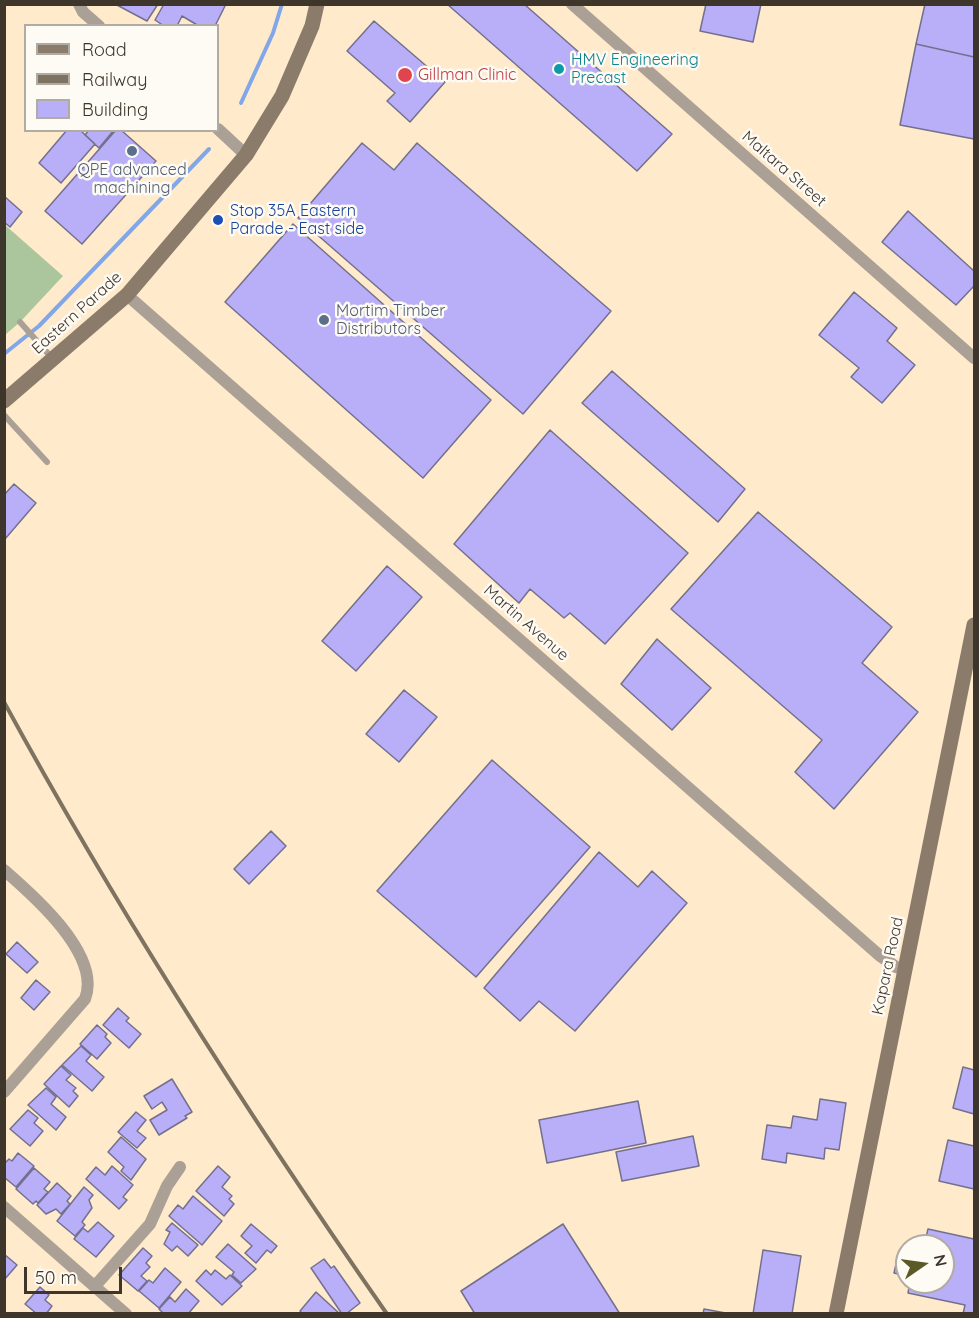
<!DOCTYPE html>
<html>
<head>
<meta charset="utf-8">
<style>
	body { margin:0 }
	#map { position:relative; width:979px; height:1318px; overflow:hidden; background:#ffeacb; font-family:Quicksand,sans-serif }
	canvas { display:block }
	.frame { position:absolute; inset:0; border:6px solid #3e362a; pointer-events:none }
	.legend { position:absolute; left:24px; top:24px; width:195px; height:108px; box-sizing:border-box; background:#fefaf4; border:2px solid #b1aca3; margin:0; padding:8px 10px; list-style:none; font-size:18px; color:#3e362a }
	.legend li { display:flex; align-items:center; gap:12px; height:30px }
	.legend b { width:30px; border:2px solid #b1aca3 }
	.north { position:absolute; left:895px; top:1234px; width:60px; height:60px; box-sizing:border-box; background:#fefaf4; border:2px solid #b1aca3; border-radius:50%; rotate:77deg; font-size:16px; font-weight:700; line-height:24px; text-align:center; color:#3e362a }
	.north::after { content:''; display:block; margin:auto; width:21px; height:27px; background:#5b5a27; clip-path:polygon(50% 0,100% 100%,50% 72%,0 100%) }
	.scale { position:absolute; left:24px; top:1267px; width:98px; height:27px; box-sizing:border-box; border:3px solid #3e362a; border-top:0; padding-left:8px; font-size:18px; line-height:21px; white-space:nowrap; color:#3e362a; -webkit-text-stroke:4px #fefaf4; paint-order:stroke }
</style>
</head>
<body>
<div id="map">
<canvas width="979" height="1318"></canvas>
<div class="frame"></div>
<ul class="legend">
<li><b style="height:8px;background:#8b7b6b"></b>Road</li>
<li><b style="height:8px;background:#7e7260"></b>Railway</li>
<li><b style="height:16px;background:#b9aef8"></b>Building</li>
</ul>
<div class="north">N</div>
<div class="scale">50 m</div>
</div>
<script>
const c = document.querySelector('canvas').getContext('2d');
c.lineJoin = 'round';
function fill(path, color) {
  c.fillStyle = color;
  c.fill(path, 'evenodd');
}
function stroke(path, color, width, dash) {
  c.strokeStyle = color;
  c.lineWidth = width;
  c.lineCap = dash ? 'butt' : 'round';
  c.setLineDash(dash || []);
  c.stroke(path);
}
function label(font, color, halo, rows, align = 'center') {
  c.font = font + ' Quicksand,sans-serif';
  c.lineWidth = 5;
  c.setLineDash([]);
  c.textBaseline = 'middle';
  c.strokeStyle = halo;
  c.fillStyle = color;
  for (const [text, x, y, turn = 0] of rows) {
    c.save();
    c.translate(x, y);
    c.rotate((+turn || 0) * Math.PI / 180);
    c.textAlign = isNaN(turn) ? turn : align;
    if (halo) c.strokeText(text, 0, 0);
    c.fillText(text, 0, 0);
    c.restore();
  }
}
fill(new Path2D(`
	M5,225L63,276L20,322L5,335Z`), '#abc59c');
stroke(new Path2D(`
	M241,103L273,33L282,4
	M4,354L39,326L209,149`), '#81a7e8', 4);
const building = new Path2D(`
	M115,4H158L147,21Z
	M164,4H226L215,26H199L182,16L177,26H164L155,20Z
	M447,4H524L672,134L637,171Z
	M706,4H761L753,42L700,31Z
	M925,4H974V57L916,44Z
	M374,21L445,82L410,122L387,101L395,93L347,51Z
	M916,44L974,57V139L900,125Z
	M67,130H80L95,144L61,183L39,163Z
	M89,130H114L99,148L85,135Z
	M116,130H121L156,161L82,244L45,211Z
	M362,143L394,170L417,143L611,311L523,414L298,218Z
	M4,196L22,212L10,227L4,222Z
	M908,211L974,271V286L956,305L882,242Z
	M293,224L491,400L423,478L225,302Z
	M854,292L897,328L887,341L915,365L882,403L851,377L859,368L819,335Z
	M612,371L745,489L718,522L582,403Z
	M550,430L688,553L605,644L570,613L564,618L530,589L519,603L454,544Z
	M14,484L36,503L5,539L4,495Z
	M758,512L892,627L862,663L918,712L834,809L795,772L822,740L671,609Z
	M387,566L422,597L356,671L322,641Z
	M657,639L711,688L672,730L621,684Z
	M404,690L437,717L399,762L366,734Z
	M492,760L590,847L476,977L377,891Z
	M271,831L286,846L249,884L234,869Z
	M599,852L638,887L652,871L687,903L575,1031L539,1001L520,1021L484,988Z
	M17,942L38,962L27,973L6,954Z
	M36,980L50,992L34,1010L21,998Z
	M118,1008L129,1018L126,1021L141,1034L129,1048L103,1025Z
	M97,1025L107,1034L105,1037L111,1043L97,1059L80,1044Z
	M81,1046L91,1055L86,1061L104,1077L92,1091L62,1065Z
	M61,1066L71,1075L66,1080L76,1088L73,1091L78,1096L69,1107L44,1084Z
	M963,1067L974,1070V1114L953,1108Z
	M172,1079L192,1112L185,1116L187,1118L159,1135L150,1120L167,1110L162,1102L152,1109L144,1096Z
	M46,1088L56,1097L51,1104L66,1117L56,1130L28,1105Z
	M820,1099L846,1103L839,1150L825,1148L824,1159L787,1153L786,1163L762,1159L767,1125L791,1128L793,1116L817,1120Z
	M638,1101L646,1143L547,1163L539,1120Z
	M28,1110L38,1118L34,1123L43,1131L30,1146L10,1129Z
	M136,1112L146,1120L137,1131L146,1138L137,1148L118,1132Z
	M693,1136L699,1166L622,1181L616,1152Z
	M121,1137L146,1159L131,1180L121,1171L124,1167L108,1152Z
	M948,1140L974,1146V1189L939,1181Z
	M18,1153L34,1166L16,1187L5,1178L4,1164L9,1159L12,1161Z
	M112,1166L133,1185L123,1197L127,1200L119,1209L86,1179L96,1167L105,1175Z
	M218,1166L230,1177L222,1187L232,1196L229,1199L234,1204L224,1216L196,1191Z
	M34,1168L50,1182L44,1189L48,1192L38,1203L36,1201L33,1204L16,1189Z
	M57,1183L71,1196L67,1201L70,1204L61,1214L56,1209L46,1214L37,1205Z
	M84,1187L93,1195L89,1200L92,1208L82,1222L85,1225L75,1236L57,1221Z
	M193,1196L222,1221L202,1245L169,1216L178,1205L183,1209Z
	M98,1222L114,1236L96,1257L74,1239L83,1228L88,1232Z
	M172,1223L198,1245L188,1256L177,1246L172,1251L164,1244L170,1232L166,1230Z
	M251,1224L277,1246L271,1253L267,1250L256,1263L245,1253L252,1246L241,1236Z
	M563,1224L620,1314H475L461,1291Z
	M928,1229L974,1239V1314H963L965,1305L908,1293L910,1282H943V1246H924Z
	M228,1244L256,1269L241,1283L232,1275L234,1272L216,1257Z
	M143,1248L152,1256L146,1263L150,1267L141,1276L147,1281L138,1291L119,1275Z
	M763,1250L801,1256L792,1314H753Z
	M4,1254L17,1265L4,1280Z
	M898,1255L907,1257V1276L894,1273Z
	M324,1259L331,1268L334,1266L360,1303L346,1314H342L311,1268Z
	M165,1268L181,1282L159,1308L139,1291L149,1280L153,1283Z
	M206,1270L211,1275L215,1270L226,1279L230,1275L242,1286L222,1305L196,1281Z
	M40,1287L49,1295L45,1300L52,1306L46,1314H37L25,1304Z
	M186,1289L199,1301L188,1314H164L159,1309L170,1297L175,1302Z
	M316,1292L340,1314H303L300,1311Z
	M704,1309L731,1314H703Z`);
fill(building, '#b9aef8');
stroke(building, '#73708e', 1.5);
stroke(new Path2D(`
	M20,322L52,358
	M4,415L47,462`), '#aba095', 6);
stroke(new Path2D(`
	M79,4L83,12L99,26
	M572,4L974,358
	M218,129L246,155
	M127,295L879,955L896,967L906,970
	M4,870C34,896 102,955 85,999L4,1092
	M4,1207L126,1314
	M95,1286L150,1224L167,1186L180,1167`), '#aba095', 12);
stroke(new Path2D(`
	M4,401L127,295L246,155L282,96L312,26L317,4
	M836,1314L974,625`), '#8b7b6b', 15);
stroke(new Path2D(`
	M4,702C119,913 249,1116 387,1314`), '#7e7260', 4);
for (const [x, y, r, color] of [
	[559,69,6,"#0f9aa8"],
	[405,75,8,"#e0444e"],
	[132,151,6,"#5c6f8a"],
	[218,220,6,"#1a4fb4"],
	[324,320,6,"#5c6f8a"]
]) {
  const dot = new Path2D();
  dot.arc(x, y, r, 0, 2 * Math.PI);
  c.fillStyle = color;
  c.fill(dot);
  stroke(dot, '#fefaf4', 2);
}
label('16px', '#0d838f', '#fefaf4', [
	["HMV Engineering",571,60],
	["Precast",571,78]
], 'left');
label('16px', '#be3a42', '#fefaf4', [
	["Gillman Clinic",418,75]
], 'left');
label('16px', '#3e362a', '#fefaf4', [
	["Maltara Street",784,169,41],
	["Eastern Parade",77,313,-42],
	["Martin Avenue",526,623,41],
	["Kapara Road",888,966,-78]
]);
label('16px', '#4e5e75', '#fefaf4', [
	["QPE advanced",132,170],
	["machining",132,188],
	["Mortim Timber",336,311,"left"],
	["Distributors",336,329,"left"]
]);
label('16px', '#164399', '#fefaf4', [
	["Stop 35A Eastern",230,211],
	["Parade - East side",230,229]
], 'left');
</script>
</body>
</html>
